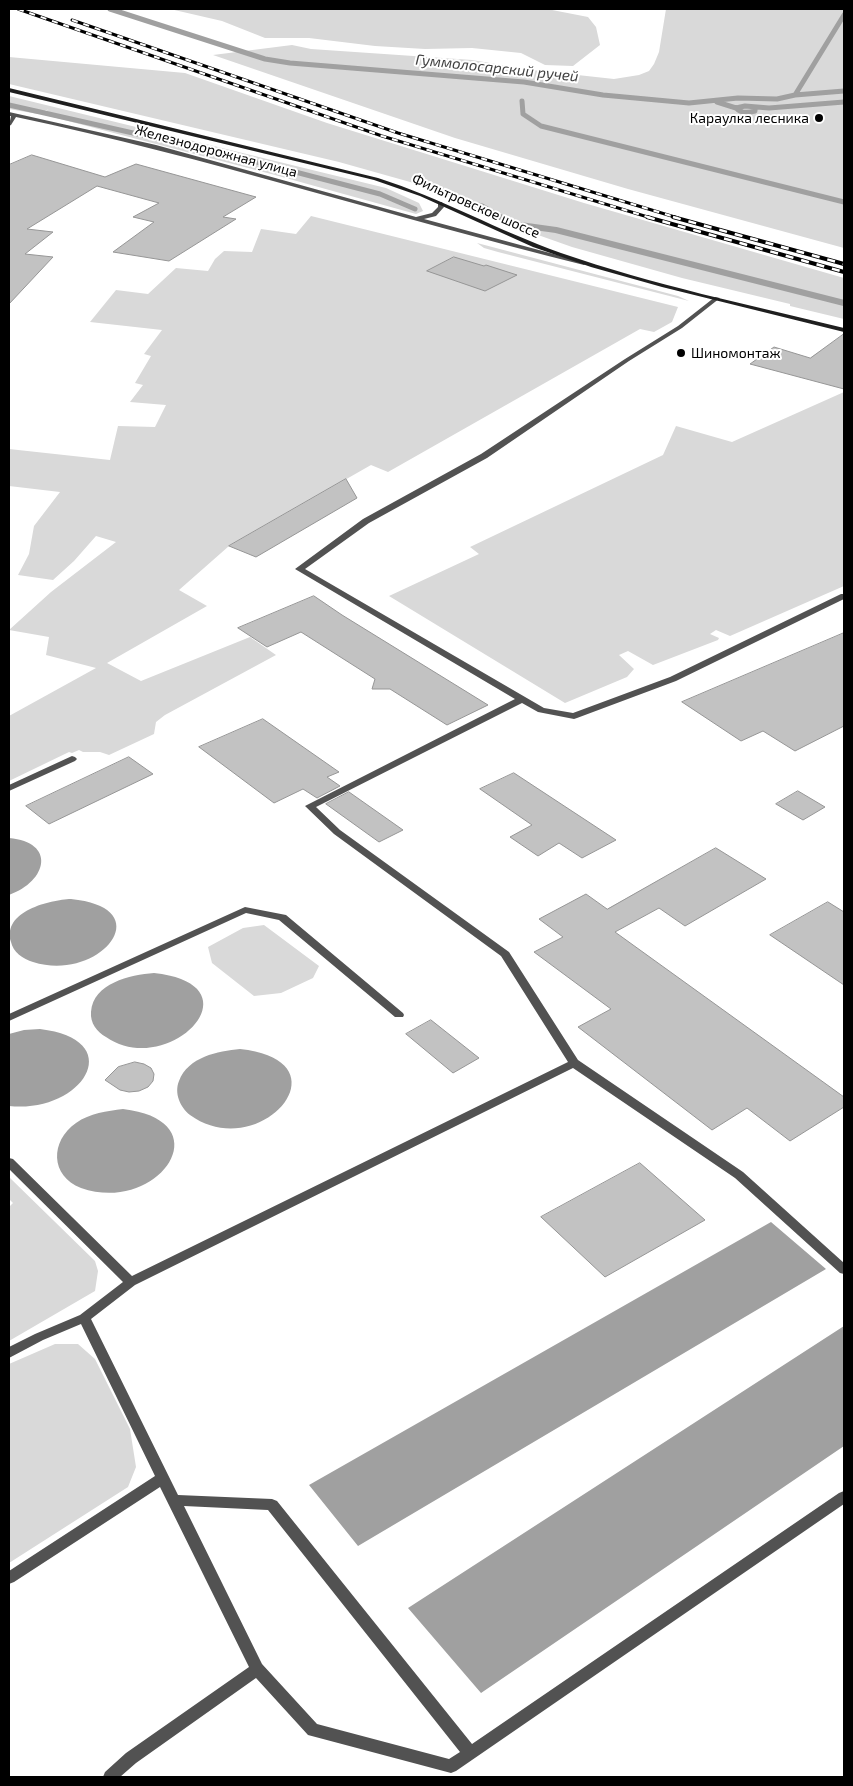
<!DOCTYPE html>
<html>
<head>
<meta charset="utf-8">
<style>
	body { margin:0 }
	#map { position:relative; width:853px; height:1786px; overflow:hidden; background:#fff; font-family:"Exo 2",sans-serif }
	canvas { display:block }
	.frame { position:absolute; inset:0; border:10px solid #000; pointer-events:none }
</style>
</head>
<body>
<div id="map">
<canvas width="853" height="1786"></canvas>
<div class="frame"></div>
</div>
<script>
const c = document.querySelector('canvas').getContext('2d');
c.lineJoin = 'round';
function fill(path, color) {
  c.fillStyle = color;
  c.fill(path, 'evenodd');
}
function stroke(path, color, width, dash) {
  c.strokeStyle = color;
  c.lineWidth = width;
  c.lineCap = dash ? 'butt' : 'round';
  c.setLineDash(dash || []);
  c.stroke(path);
}
function label(font, color, halo, rows, align = 'center') {
  c.font = font + ' "Exo 2",sans-serif';
  c.lineWidth = 4;
  c.setLineDash([]);
  c.textBaseline = 'middle';
  c.strokeStyle = halo;
  c.fillStyle = color;
  for (const [text, x, y, turn = 0] of rows) {
    c.save();
    c.translate(x, y);
    c.rotate((+turn || 0) * Math.PI / 180);
    c.textAlign = isNaN(turn) ? turn : align;
    if (halo) c.strokeText(text, 0, 0);
    c.fillText(text, 0, 0);
    c.restore();
  }
}
fill(new Path2D(`
	M170,9H547L588,17L596,27L600,45L573,66L545,65L521,53L472,48L425,49L375,46L309,38H265L222,21Z
	M666,9H844V248L628,189L455,138L213,55L292,45L311,49L472,60L532,70L614,79L639,75L649,71L654,64L659,52Z
	M9,57L185,73L327,123L584,203L844,278V319L790,306V304L682,278L572,247L524,230L474,205L467,198L339,162L9,84Z
	M9,96L386,188L419,203L423,211L416,214L275,175L41,114L49,109L38,114L9,109Z
	M311,216L678,307L672,322L654,332L640,329L388,472L371,465L229,546L179,590L207,606L107,663L141,681L250,637L276,655L165,715L156,722L154,734L109,755L100,752H83L79,750L72,753L69,752L9,781V716L96,668L46,655L49,637L9,630L51,592L116,542L96,536L74,561L53,580L18,575L29,554L34,526L60,492L9,486V449L110,460L118,426L155,427L166,405L130,402L143,385L135,383L151,356L144,354L162,330L90,322L116,290L148,294L176,268L208,271L215,259L224,251L252,252L261,229L296,234Z
	M477,243L678,296L689,301L498,252L484,248Z
	M844,392V586L730,636L716,630L710,634L719,638L718,640L653,665L628,651L619,655L634,669L627,677L565,703L389,596L479,554L470,547L663,455L676,426L732,442Z
	M264,925L319,966L313,978L281,993L254,996L212,963L208,947L243,928Z
	M9,1177L95,1261L98,1271L95,1291L9,1341V1207L13,1203L9,1199Z
	M55,1344H78L95,1359L130,1429L136,1467L128,1487L9,1563V1364Z`), '#d9d9d9');
fill(new Path2D(`
	M9,838C56,842 48,881 9,895Z
	M71,899C162,908 99,983 33,962C23,959 13,952 11,942C2,911 50,900 71,899Z
	M154,973C262,985 168,1080 106,1037C97,1032 90,1023 91,1012C93,983 130,975 154,973Z
	M40,1029C130,1040 82,1114 9,1106V1034L24,1030Z
	M240,1049C351,1061 259,1165 190,1115C180,1107 174,1093 179,1081C188,1057 218,1051 240,1049Z
	M123,1109C224,1121 158,1215 81,1188C50,1176 50,1141 76,1123C90,1113 107,1111 123,1109Z
	M771,1222L826,1269L358,1546L309,1485Z
	M844,1326V1446L481,1693L408,1608Z`), '#a0a0a0');
stroke(new Path2D(`
	M110,9L265,59L290,63L524,82L603,95L689,103L738,98L777,99L795,95L844,15
	M795,95L844,91
	M522,101L523,114L541,126L844,202
	M717,102L736,108L745,106L769,108L844,102
	M9,105L226,154L380,194L415,209
	M736,108C741,114 748,113 755,111V108
	M469,203L482,206L502,218`), '#a0a0a0', 5);
stroke(new Path2D(`
	M500,217L520,225L556,230L844,303`), '#a0a0a0', 6);
const building = new Path2D(`
	M32,155L105,177L136,164L256,197L223,217L236,219L169,261L113,252L154,222L133,217L159,203L97,186L27,229L53,232L25,254L53,257L9,304V165Z
	M454,257L484,266L486,265L517,275L485,291L427,271Z
	M844,334V389L750,364L774,347L810,358Z
	M346,479L357,498L256,557L229,546Z
	M314,596L342,615L488,705L447,725L390,689H372L375,679L301,632L267,647L238,628Z
	M844,633V726L795,751L763,731L741,741L682,702Z
	M263,719L339,772L327,777L340,786L317,798L303,789L274,803L199,747Z
	M129,757L153,774L49,824L26,806Z
	M514,773L616,840L582,858L559,843L538,856L510,837L532,825L480,789Z
	M798,791L825,807L803,820L776,804Z
	M349,792L403,830L379,842L326,804Z
	M716,848L766,879L685,926L659,908L615,932L844,1097V1107L790,1141L747,1108L712,1130L578,1027L611,1009L534,952L563,937L539,919L586,894L607,909Z
	M828,902L844,912V985L770,935Z
	M431,1020L479,1058L453,1073L406,1034Z
	M135,1062L144,1064L151,1068L154,1074L153,1081L148,1087L139,1091L129,1092L120,1090L105,1080L118,1067Z
	M640,1163L705,1220L605,1277L541,1217Z`);
fill(building, '#c2c2c2');
stroke(building, '#969696', 1);
fill(new Path2D(`
	M715,297L720,298L682,328L629,361L487,458L369,523L305,569L544,708L573,713L670,677L841,594H844V599L676,681L577,718L574,719L538,712L522,703L316,807L340,830L509,952L578,1060L743,1172L844,1263V1274L840,1273L735,1178L573,1068L135,1285L91,1319L178,1495L272,1499L277,1501L472,1744L839,1493L844,1491V1504L456,1771L451,1773L308,1735L256,1678L136,1763L120,1777H103L105,1772L126,1753L249,1667L160,1487L14,1582L9,1584V1571L155,1476L81,1324L43,1340L9,1358V1347L35,1334L80,1315L123,1282L9,1169V1158L13,1159L132,1276L568,1062L501,956L334,834L305,806L515,699L295,569L363,519L481,454L625,359L678,326ZM184,1506L268,1510L460,1752L449,1759L317,1724L262,1664Z
	M72,756L75,757L77,759L75,761L9,791V785Z
	M245,907L286,915L403,1013L404,1015L403,1017H395L279,920L246,913L9,1021V1014Z`), '#525252');
fill(new Path2D(`
	M9,112L156,145L416,217L432,213L438,207V202H442L444,207L436,216L424,219L587,263L584,265C394,218 207,157 16,117L11,125L9,126L11,116H9Z`), '#525252');
fill(new Path2D(`
	M9,88L378,178C441,198 499,231 561,253C653,285 750,305 844,328V332L662,287L591,267L533,247L420,196L374,180L9,92Z`), '#1f1f1f');
const railFar1 = new Path2D(`
	M18,9L382,136L651,218
	M72,20L398,133L678,218`);
const rail = new Path2D(`
	M647,217L844,272
	M673,217L844,264`);
stroke(railFar1, '#000', 3);
stroke(rail, '#000', 4);
stroke(railFar1, '#fff', 2, [6]);
stroke(rail, '#fff', 2.5, [8]);
for (const [x, y, r, color] of [
	[819,118,5,"#000"],
	[681,353,5,"#000"]
]) {
  const dot = new Path2D();
  dot.arc(x, y, r, 0, 2 * Math.PI);
  c.fillStyle = color;
  c.fill(dot);
  stroke(dot, '#fff', 2);
}
label('14px', '#000', '#fff', [
	["Караулка лесника",809,118],
	["Шиномонтаж",691,353,"left"]
], 'right');
label('14px', '#000', '#fff', [
	["Железнодорожная улица",216,151,15],
	["Фильтровское шоссе",476,206,24]
]);
label('italic 15px', '#414141', '#fff', [
	["Гуммолосарский ручей",497,68,6]
]);
</script>
</body>
</html>
